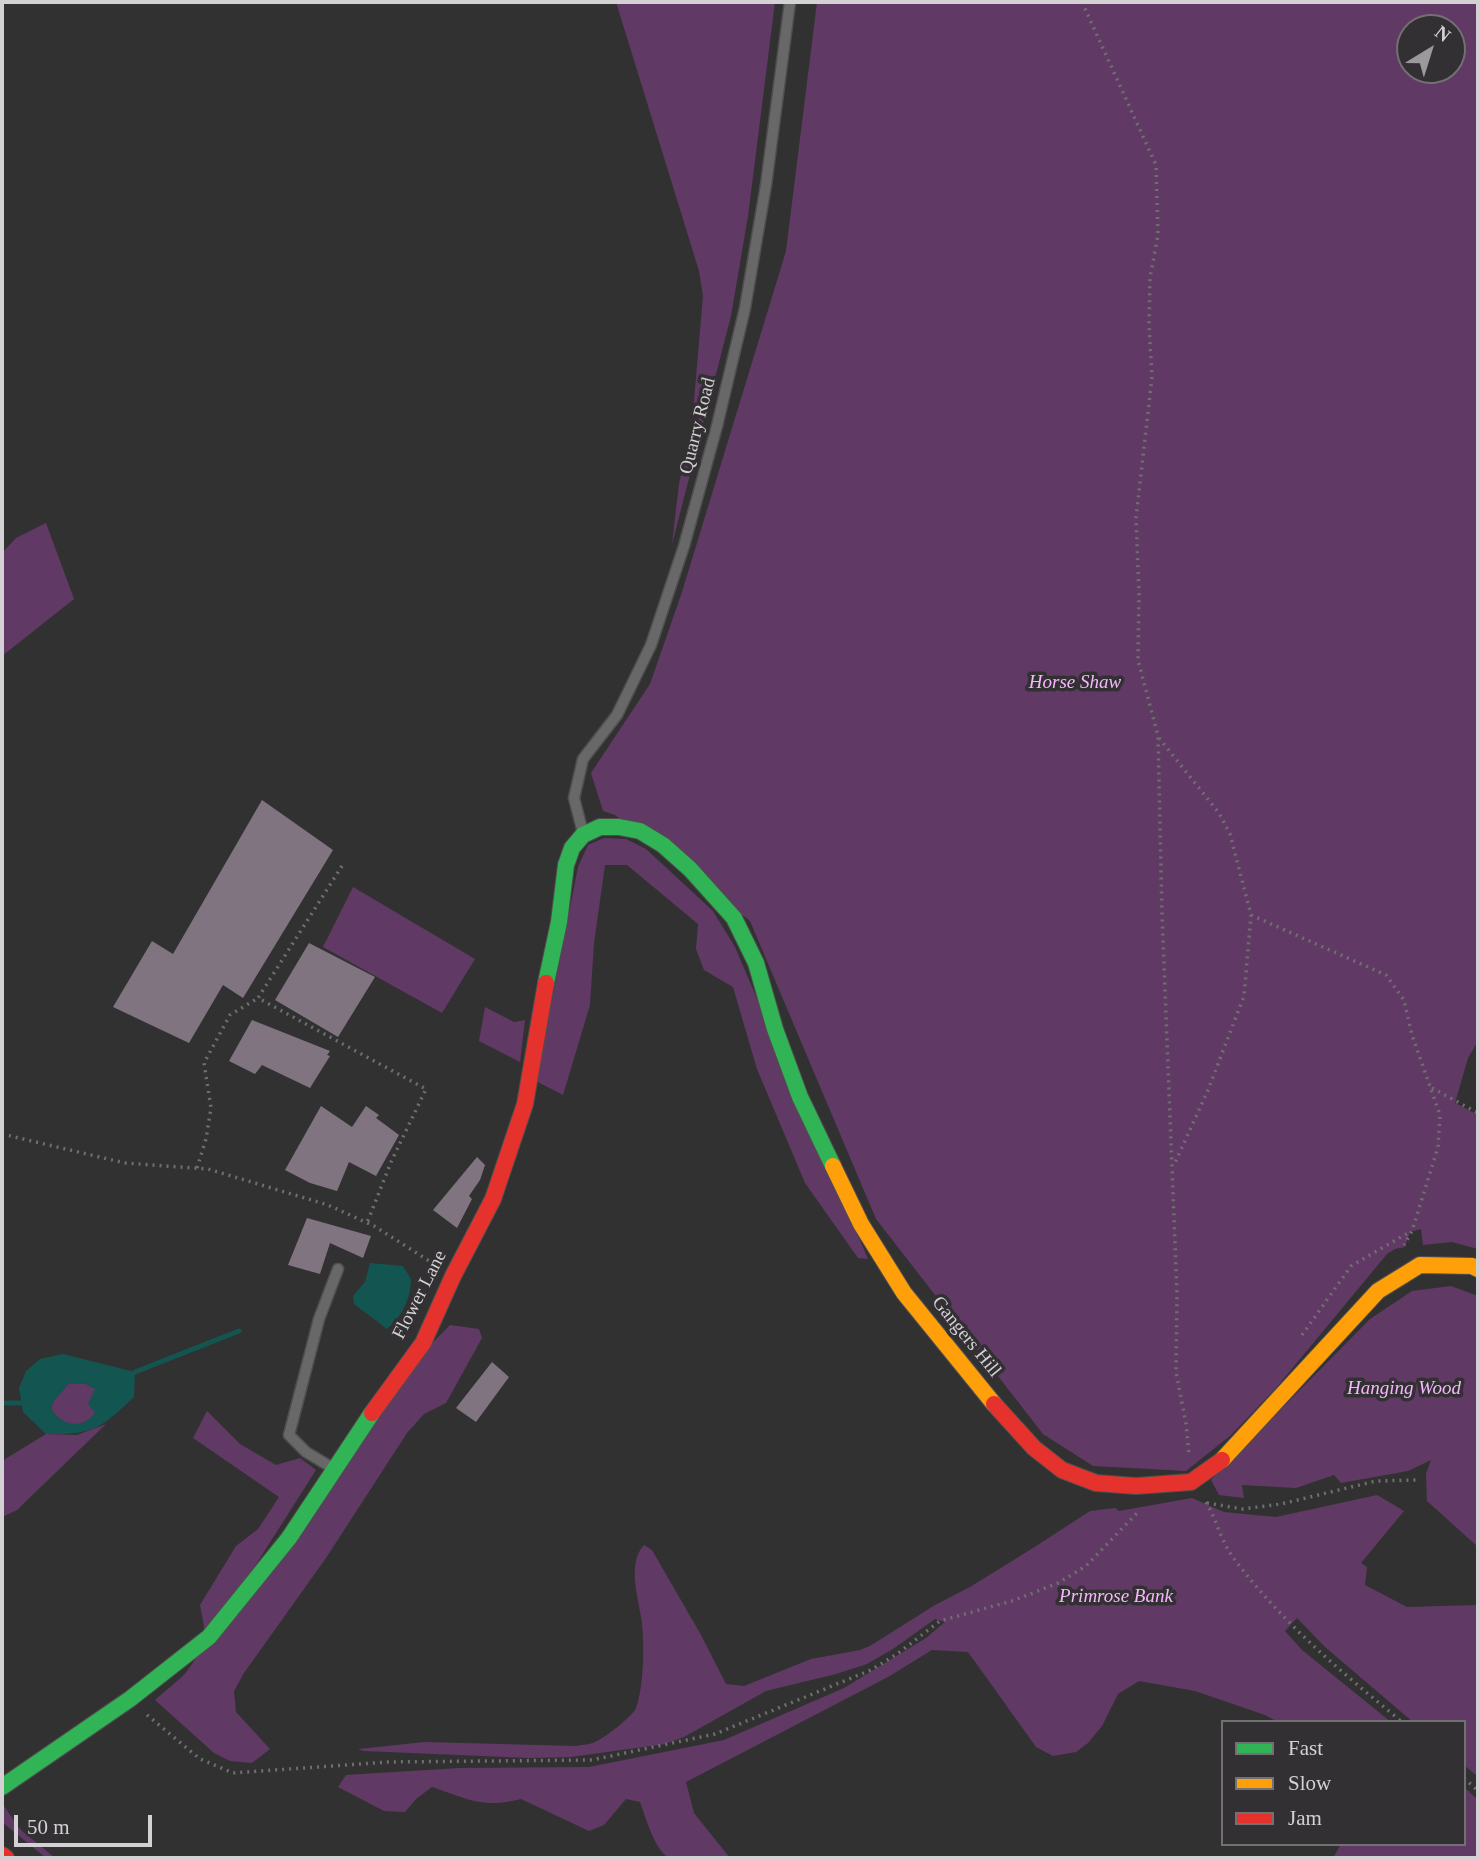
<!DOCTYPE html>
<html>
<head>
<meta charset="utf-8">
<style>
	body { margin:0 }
	#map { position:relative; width:1480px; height:1860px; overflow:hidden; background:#323132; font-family:Georgia,serif }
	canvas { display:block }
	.frame { position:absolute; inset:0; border:4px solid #d3d1d3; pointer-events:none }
	.legend { position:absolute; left:1221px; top:1720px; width:245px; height:126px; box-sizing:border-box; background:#333033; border:2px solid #737073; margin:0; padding:9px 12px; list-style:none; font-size:21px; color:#d3d1d3 }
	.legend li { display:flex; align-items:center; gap:14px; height:35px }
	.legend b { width:35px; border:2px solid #737073 }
	.north { position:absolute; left:1396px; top:14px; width:70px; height:70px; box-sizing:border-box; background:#333033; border:2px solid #737073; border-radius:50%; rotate:38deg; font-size:19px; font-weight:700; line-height:28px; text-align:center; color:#d3d1d3 }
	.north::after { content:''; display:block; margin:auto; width:24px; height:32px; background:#9b999b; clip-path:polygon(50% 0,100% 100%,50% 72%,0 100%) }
	.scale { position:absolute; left:14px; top:1815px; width:138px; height:32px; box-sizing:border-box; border:4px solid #d3d1d3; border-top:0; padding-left:9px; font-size:21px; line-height:24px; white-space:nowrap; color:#d3d1d3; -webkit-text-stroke:5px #333033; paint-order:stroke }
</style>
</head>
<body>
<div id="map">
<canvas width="1480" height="1860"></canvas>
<div class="frame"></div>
<ul class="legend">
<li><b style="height:9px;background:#30b455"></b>Fast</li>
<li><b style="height:9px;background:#ff9f0a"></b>Slow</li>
<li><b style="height:9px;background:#e5322d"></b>Jam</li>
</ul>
<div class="north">N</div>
<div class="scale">50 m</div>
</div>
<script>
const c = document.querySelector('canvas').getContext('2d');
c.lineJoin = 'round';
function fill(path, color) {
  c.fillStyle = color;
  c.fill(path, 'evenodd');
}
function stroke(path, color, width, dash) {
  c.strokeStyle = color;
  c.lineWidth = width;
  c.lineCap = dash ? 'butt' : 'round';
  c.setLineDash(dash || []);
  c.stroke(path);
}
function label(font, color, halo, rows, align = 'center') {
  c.font = font + ' Georgia,serif';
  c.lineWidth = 7;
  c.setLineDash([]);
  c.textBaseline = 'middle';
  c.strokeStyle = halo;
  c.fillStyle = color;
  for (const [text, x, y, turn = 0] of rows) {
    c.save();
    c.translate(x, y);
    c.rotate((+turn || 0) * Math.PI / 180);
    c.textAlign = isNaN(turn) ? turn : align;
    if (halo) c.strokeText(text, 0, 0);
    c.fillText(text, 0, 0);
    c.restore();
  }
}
fill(new Path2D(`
	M616,2H775L748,216L731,316L672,544L679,484L692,424L703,296L699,271Z
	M817,2H1478V1041L1468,1058L1455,1103L1478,1115V1249L1452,1242L1423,1245L1421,1229L1410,1232L1405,1247L1395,1249L1387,1254L1276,1388L1231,1435L1186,1471L1093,1466L1043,1434L876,1219L750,921L615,815L603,811L591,773L650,684L682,592L786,251ZM1410,28H1452V70H1410Z
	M46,523L74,599L2,656V553L16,538Z
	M604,838L626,839L646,849L713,911L735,947L868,1259L858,1258L805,1183L757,1069L733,987L704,970L696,949L698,924L627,865H605L594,943L590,1005L563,1095L536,1081L578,867L588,845Z
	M353,887L475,959L442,1013L323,947Z
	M485,1007L514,1022L525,1020L520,1062L479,1041Z
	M1451,1286L1478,1296V1547L1427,1501L1426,1474L1431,1460L1408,1471L1341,1483L1334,1475L1296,1488L1242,1485L1244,1498L1219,1495L1211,1480L1370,1319L1412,1291Z
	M450,1325L479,1329L482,1338L446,1403L424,1414L407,1433L326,1558L244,1673L234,1691L236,1712L270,1749L252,1763L230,1761L214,1753L155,1700L184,1675L401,1375Z
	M69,1383L86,1384L96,1389V1413C81,1431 63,1427 51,1409L53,1402Z
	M207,1411L240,1444L276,1465L300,1458L316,1470L255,1566L205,1632L200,1605L236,1546L258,1529L279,1497L193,1438Z
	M106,1424L17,1510L2,1517V1461L46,1434L77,1435Z
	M1377,1495L1404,1511L1361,1563L1367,1567L1365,1585L1407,1607L1478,1605V1777L1464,1765V1722H1413L1325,1647L1297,1618L1285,1631L1302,1650L1391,1722H1278L1265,1715L1195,1691L1139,1681L1118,1694L1102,1726L1088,1743L1076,1752L1053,1756L1036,1747L968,1652L932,1650L888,1677L686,1782L694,1813L730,1858C718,1858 676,1860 668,1857C655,1850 645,1816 640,1802L626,1799L604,1825L589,1831L521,1799C483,1809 468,1799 432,1787L416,1799L405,1812L384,1811L338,1787L346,1775L460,1768L589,1767L724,1740L844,1688L926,1638L945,1622L935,1619L893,1649L867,1664L836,1674L766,1691L684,1737L665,1744L571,1757L529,1758L364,1751L358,1749L425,1742L574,1746C581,1745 589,1745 595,1742C603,1739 633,1716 636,1708C644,1687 645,1640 641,1617C638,1596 627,1563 644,1545L652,1550L701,1635L726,1684L744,1686L811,1659L860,1650L870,1646L935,1605L970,1587L1033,1548L1090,1511L1115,1508L1119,1511L1192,1498L1224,1512L1276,1517Z
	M1464,1787L1478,1800V1858H1333L1341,1844H1464Z
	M3,1805L21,1830L55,1858H46L2,1822Z`), '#613965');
fill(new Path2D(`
	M370,1263L403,1266L411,1279C410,1301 403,1314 387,1329L354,1304L353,1296L365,1282Z
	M63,1354L135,1372L134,1397C100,1429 93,1435 46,1434L23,1412L19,1388L26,1371L40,1359ZM69,1383L86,1384L95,1389L88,1404L95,1413C82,1430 62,1426 51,1409L53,1402Z`), '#135550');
stroke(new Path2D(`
	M135,1372L239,1331
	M2,1403H21`), '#135550', 5);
fill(new Path2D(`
	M262,800L333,850L243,998L223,985L189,1043L113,1007L152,941L173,954Z
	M309,943L375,977L338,1037L275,1000Z
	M252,1020L330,1051L327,1055L330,1056L310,1088L262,1065L255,1074L229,1061Z
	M321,1106L352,1127L366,1106L379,1115L376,1118L399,1135L376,1176L349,1162L337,1191L310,1183L285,1170Z
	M477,1157L485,1165L480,1180L469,1196L472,1199L457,1228L433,1210Z
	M307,1218L371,1236L363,1258L330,1243L320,1274L288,1265Z
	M492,1362L509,1377L476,1422L456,1408Z`), '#807481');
const lane = new Path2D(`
	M583,833L574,798L583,759L617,715L651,645L684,546L717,426L745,308L766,185L790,2
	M331,1467L306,1452L289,1435L319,1319L338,1269`);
const fast = new Path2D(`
	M546,983L559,922L566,865L572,848L583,835L600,827H619L640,831L663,845L690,869L734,918L756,963L775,1029L800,1097L833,1166
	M2,1787L130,1699L209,1637L289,1538L372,1413`);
const slow = new Path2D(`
	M833,1166L861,1224L904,1293L994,1404
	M1222,1460L1378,1291L1420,1265L1472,1266L1478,1269`);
const jam = new Path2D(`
	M994,1404L1034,1448L1062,1470L1096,1483L1136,1486L1191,1482L1222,1460
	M372,1413L423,1343L453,1276L493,1199L525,1104L546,983
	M2,1855L6,1858`);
stroke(lane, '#4f4e4f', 13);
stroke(fast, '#4f4e4f', 18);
stroke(slow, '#4f4e4f', 18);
stroke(jam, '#4f4e4f', 18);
stroke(new Path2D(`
	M1082,2L1156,165L1158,235L1150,278L1149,325L1152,377L1136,518L1139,594L1138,660L1158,736L1162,914L1177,1294L1176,1372L1186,1424L1189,1455
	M1159,738L1219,813L1230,834L1251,915L1244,996L1208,1090L1174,1165
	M342,866L258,998L426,1089L391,1162L367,1223
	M1251,915L1386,975L1404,1000L1412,1035L1440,1115L1438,1147L1412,1231L1404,1245
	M1432,1088L1478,1113
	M2,1134L125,1163L208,1169L328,1205L374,1226L434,1264
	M197,1168L206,1139L211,1108L204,1063L230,1015L258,998
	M1302,1335L1351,1266L1410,1232
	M1206,1502C1216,1519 1221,1540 1232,1556C1282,1623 1338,1669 1402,1722
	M1207,1503L1243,1509L1281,1504L1376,1481L1417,1480
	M147,1715L200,1759L233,1773L388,1762L592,1760L715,1734L871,1670L897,1654L940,1621L1015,1600L1058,1583L1086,1566L1139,1511
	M1464,1778L1478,1791`), '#706f70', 3.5, [2, 5]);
stroke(lane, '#696869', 10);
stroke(fast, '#30b455', 16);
stroke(slow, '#ff9f0a', 16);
stroke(jam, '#e5322d', 16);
label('19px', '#d3d1d3', '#333033', [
	["Quarry Road",698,426,-76],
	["Flower Lane",420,1295,-63],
	["Gangers Hill",966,1337,51]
]);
label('italic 19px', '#f5b7fc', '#333033', [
	["Horse Shaw",1075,683],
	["Hanging Wood",1404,1389],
	["Primrose Bank",1116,1597]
]);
</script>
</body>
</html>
